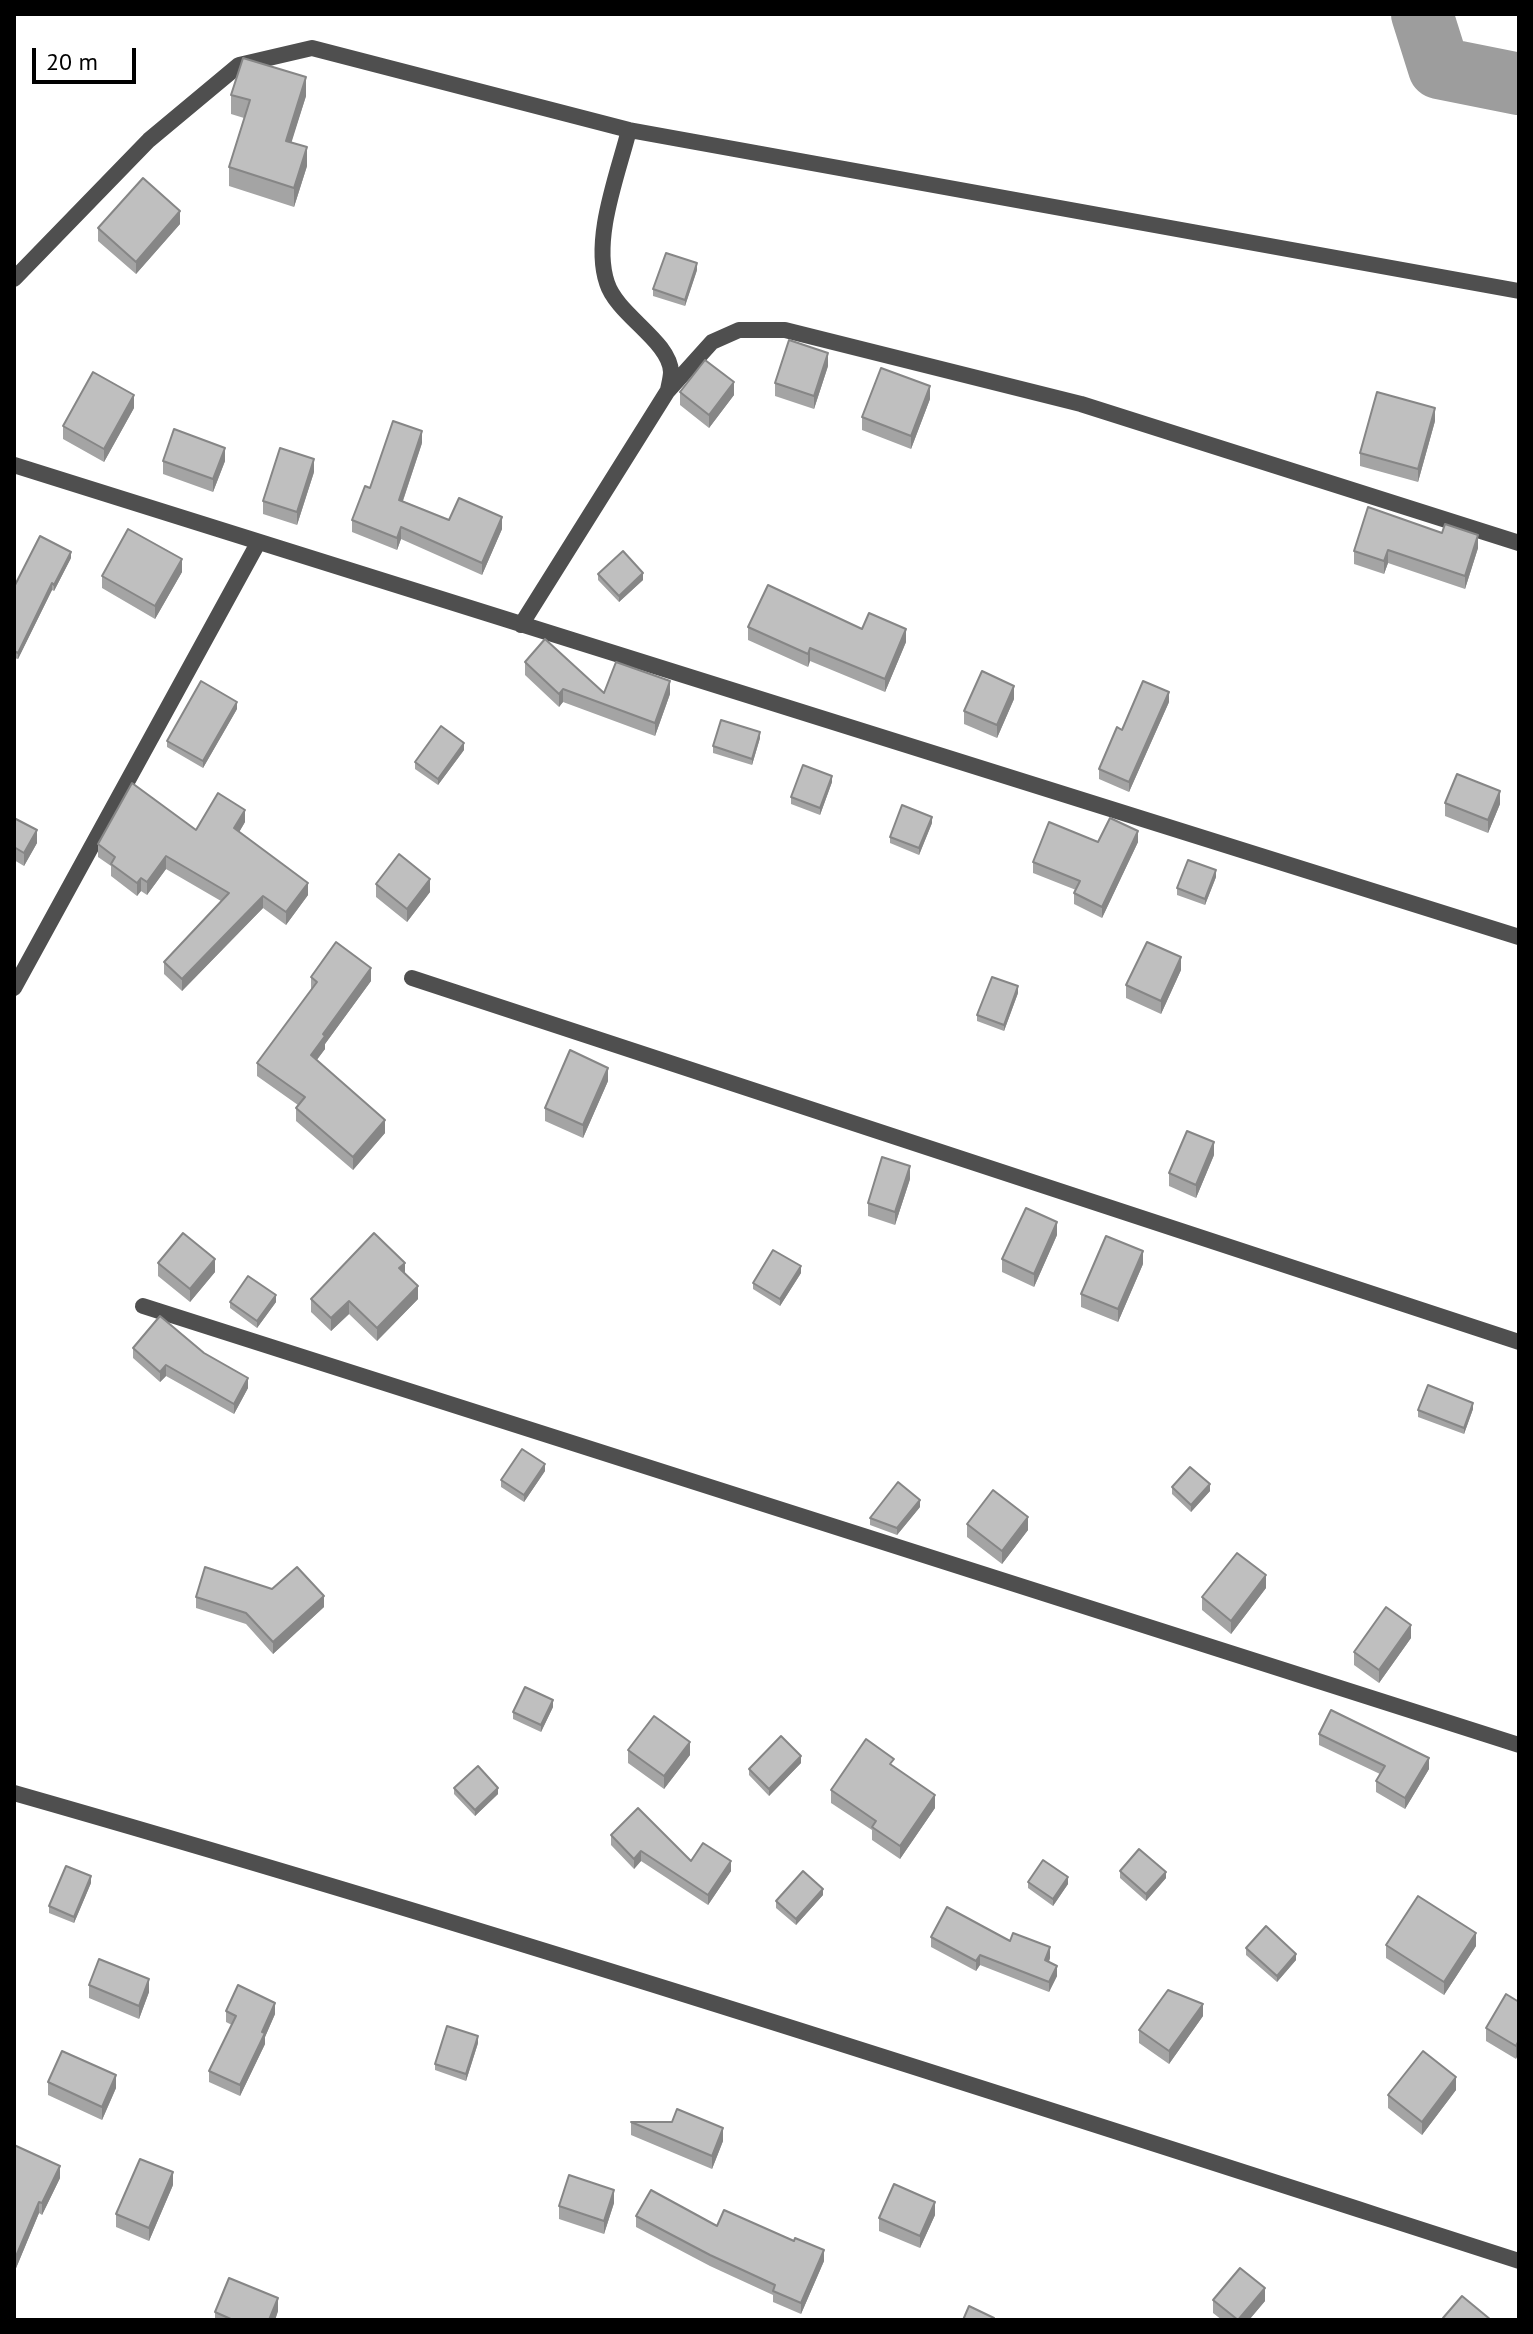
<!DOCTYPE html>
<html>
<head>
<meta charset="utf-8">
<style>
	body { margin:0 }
	#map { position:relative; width:1533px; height:2334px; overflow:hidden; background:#fff; font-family:"PT Sans",sans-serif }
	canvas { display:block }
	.frame { position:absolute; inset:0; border:16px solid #000; pointer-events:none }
	.scale { position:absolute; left:32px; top:48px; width:104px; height:36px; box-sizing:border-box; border:4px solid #000; border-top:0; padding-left:10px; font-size:24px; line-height:28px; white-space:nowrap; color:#000; -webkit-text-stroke:6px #fff; paint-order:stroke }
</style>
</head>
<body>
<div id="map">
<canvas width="1533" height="2334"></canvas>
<div class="frame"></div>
<div class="scale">20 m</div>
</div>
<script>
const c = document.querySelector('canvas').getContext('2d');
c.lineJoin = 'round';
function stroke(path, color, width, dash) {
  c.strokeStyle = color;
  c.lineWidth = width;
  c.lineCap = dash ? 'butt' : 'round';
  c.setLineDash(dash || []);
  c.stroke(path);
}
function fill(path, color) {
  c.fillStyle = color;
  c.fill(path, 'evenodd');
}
stroke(new Path2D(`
	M1422,14L1439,68L1519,84`), '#9d9d9d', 62);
stroke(new Path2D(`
	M629,130C618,174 592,239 607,283C617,315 670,341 671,372C671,377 669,385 668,390
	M14,279L149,140L239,65L312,48L629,130L1519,291
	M14,465L1519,937
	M521,625L667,392L712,342L739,330H785L1081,404L1519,543
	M412,978L1519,1342
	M14,988L258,543
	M143,1306L1519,1745
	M14,1793C519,1937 1019,2100 1519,2261`), '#4f4f4f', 16);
fill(new Path2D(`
	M231,95L306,96L291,142L307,166L294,207L229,186V167L244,118L231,114Z
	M180,224L136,274L98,241V228Z
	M697,270L685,306L653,296V289Z
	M828,366L814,409L775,396V383Z
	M680,392L734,395L709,428L680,405Z
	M930,399L911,449L862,430V417Z
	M134,408L104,462L63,439V426Z
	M1435,421L1418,482L1360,466V453Z
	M422,443L403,501L449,520L502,529L482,575L401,539L397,550L352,532V520L370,488Z
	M163,461H225L213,492L163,474Z
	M314,472L297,525L263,514V501Z
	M1478,548L1465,589L1388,563L1384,574L1354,564V551Z
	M71,558L54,591L52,590L18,659L14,658V587Z
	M182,572L155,619L102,588V576Z
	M598,574L643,580L619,602L598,580Z
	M748,627L906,642L885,692L810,661L808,667L748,640Z
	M525,662L604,693L670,694L655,736L563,702L559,707L525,675Z
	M1014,699L997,738L964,724V711Z
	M1169,702L1129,792L1099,779V769L1122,730Z
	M237,709L203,768L167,747V741Z
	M760,738L752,765L713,753V746Z
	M464,750L438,785L415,769V762Z
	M832,782L820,815L791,804V797Z
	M1445,803L1500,804L1488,833L1445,816Z
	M14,818L37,843L24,866L14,860Z
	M245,822L239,832L308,895L286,925L263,908L182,991L164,974V962L221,901L166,869L147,895L141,891L137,896L111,876V866L98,857V844Z
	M932,823L919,855L890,843V837Z
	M1098,842H1138L1102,918L1074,904V893L1076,890L1033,873V862Z
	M1216,877L1205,905L1177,895V888Z
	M376,884L430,892L407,922L376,897Z
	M1181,970L1161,1014L1126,998V985Z
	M311,977L371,981L325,1044V1049L316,1060L385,1133L353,1170L296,1121V1108L298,1105L257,1076V1063L311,990Z
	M1018,993L1004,1031L977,1021V1015Z
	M608,1081L583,1138L545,1121V1108Z
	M1214,1155L1196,1198L1169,1186V1173Z
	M910,1179L895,1225L868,1216V1203Z
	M1057,1235L1034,1287L1002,1272V1259Z
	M158,1263L215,1272L190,1302L158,1276Z
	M1143,1264L1118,1322L1081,1307V1294Z
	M801,1273L780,1306L753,1289V1283Z
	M405,1274L418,1299L377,1341L349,1314L331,1331L311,1312V1299Z
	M230,1302H276L257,1328L230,1308Z
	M133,1348L204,1353L248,1388L234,1414L166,1376L160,1382L133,1358Z
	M1473,1409L1464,1434L1418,1417V1410Z
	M545,1471L524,1502L501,1487V1480Z
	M1172,1487L1210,1491L1191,1512L1172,1494Z
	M920,1507L897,1535L870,1525V1518Z
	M967,1524L1028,1530L1002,1564L967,1537Z
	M1266,1588L1231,1634L1202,1610V1597Z
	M196,1597L324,1607L273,1654L246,1624L196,1608Z
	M1411,1638L1379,1683L1354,1665V1652Z
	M553,1707L541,1732L513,1719V1712Z
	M1319,1734L1429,1769L1405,1809L1376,1792V1781L1380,1774L1319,1745Z
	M628,1750L690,1755L664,1789L628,1763Z
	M801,1763L769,1796L749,1775V1769Z
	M894,1766L935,1808L900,1859L872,1840V1830L831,1803V1790Z
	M454,1788L498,1794L475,1816L454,1794Z
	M611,1835L691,1861L731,1871L708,1905L641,1861L634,1869L611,1845Z
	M1120,1871L1166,1878L1146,1901L1120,1878Z
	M1028,1882L1068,1884L1053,1906L1028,1888Z
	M91,1883L74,1923L49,1913V1906Z
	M823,1895L796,1925L776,1908V1901Z
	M931,1937L1010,1941L1050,1958L1049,1962L1057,1976L1049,1992L980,1965L976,1971L931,1947Z
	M1386,1945L1476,1946L1444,1995L1386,1958Z
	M1246,1948L1296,1960L1277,1982L1246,1955Z
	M89,1985L149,1992L139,2019L89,1998Z
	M1519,2002L1516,2059L1486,2041V2028Z
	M226,2011L275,2014L265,2037V2044L240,2096L209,2082V2071L232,2025L226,2022Z
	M1203,2016L1169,2064L1139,2043V2030Z
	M478,2043L466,2081L435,2070V2064Z
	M48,2082L116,2088L102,2120L48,2095Z
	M1456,2090L1422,2135L1388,2108V2095Z
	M631,2122L723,2141L712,2169L631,2135Z
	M14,2145L60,2178L42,2215L39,2213L14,2273Z
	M173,2185L149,2241L116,2227V2214Z
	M614,2203L604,2234L559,2219V2206Z
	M935,2215L920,2248L879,2231V2218Z
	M636,2216L717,2226L794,2241L824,2261L801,2314L773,2302V2295L710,2266L636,2227Z
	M1213,2300L1265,2301L1249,2320H1222L1213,2313Z
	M278,2311L275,2320H215V2312Z`), '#a4a4a4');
fill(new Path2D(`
	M306,77V96L286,160V141Z
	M307,147V166L294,207V188Z
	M180,211V224L136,274V262Z
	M697,263V270L685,306V300Z
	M828,353V366L814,409V396Z
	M734,382V395L709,428V415Z
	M930,386V399L911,449V436Z
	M134,395V408L104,462V449Z
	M1435,408V421L1418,482V469Z
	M422,431V443L399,512V500Z
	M225,448V461L213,492V479Z
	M314,459V472L297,525V512Z
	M502,517V529L482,575V563Z
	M401,527V539L397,550V538Z
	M1478,535V548L1465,589V576Z
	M1388,550V563L1384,574V561Z
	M71,552V558L54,591V585Z
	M182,559V572L155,619V606Z
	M643,573V580L619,602V596Z
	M52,583V590L18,659V653Z
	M906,629V642L885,692V679Z
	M810,648V661L808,667V654Z
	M670,681V694L655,736V723Z
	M1014,686V699L997,738V725Z
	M563,689V702L559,707V694Z
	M1169,692V702L1129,792V782Z
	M237,702V709L203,768V761Z
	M760,732V738L752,765V759Z
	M464,743V750L438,785V779Z
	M832,776V782L820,815V808Z
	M1500,791V804L1488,833V820Z
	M245,810V822L234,841V828Z
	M932,817V823L919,855V848Z
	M37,830V843L24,866V853Z
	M1138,831V842L1102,918V907Z
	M166,856V869L147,895V882Z
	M1216,870V877L1205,905V899Z
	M141,878V891L137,896V883Z
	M430,879V892L407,922V909Z
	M308,883V895L286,925V912Z
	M263,896V908L182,991V979Z
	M1181,957V970L1161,1014V1001Z
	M371,968V981L325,1044V1049L311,1068V1055L323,1034Z
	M1018,986V993L1004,1031V1025Z
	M608,1068V1081L583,1138V1125Z
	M385,1120V1133L353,1170V1157Z
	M1214,1142V1155L1196,1198V1185Z
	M910,1166V1179L895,1225V1212Z
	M1057,1222V1235L1034,1287V1274Z
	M1143,1251V1264L1118,1322V1309Z
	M215,1259V1272L190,1302V1289Z
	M405,1263V1276L399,1268Z
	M801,1266V1273L780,1306V1299Z
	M418,1286V1299L377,1341V1328Z
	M276,1295V1302L257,1328V1321Z
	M349,1301V1314L331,1331V1318Z
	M166,1365V1376L160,1382V1372Z
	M248,1378V1388L234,1414V1404Z
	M1473,1403V1409L1464,1434V1428Z
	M545,1464V1471L524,1502V1495Z
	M1210,1484V1491L1191,1512V1505Z
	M920,1500V1507L897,1535V1528Z
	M1028,1517V1530L1002,1564V1551Z
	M1266,1575V1588L1231,1634V1621Z
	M324,1596V1607L273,1654V1642Z
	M1411,1625V1638L1379,1683V1670Z
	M553,1700V1707L541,1732V1725Z
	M690,1742V1755L664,1789V1776Z
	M801,1756V1763L769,1796V1789Z
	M1429,1758V1769L1405,1809V1798Z
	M498,1788V1794L475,1816V1810Z
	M935,1795V1808L900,1859V1846Z
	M641,1851V1861L634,1869V1859Z
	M731,1861V1871L708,1905V1895Z
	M1166,1872V1878L1146,1901V1894Z
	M91,1876V1883L74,1923V1917Z
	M1068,1877V1884L1053,1906V1899Z
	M823,1889V1895L796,1925V1919Z
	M1476,1933V1946L1444,1995V1982Z
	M1050,1947V1958L1045,1970V1960Z
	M1296,1954V1960L1277,1982V1976Z
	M980,1955V1965L976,1971V1961Z
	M1057,1966V1976L1049,1992V1982Z
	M149,1979V1992L139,2019V2006Z
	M275,2003V2014L265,2037V2044L240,2096V2085Z
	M1203,2004V2016L1169,2064V2051Z
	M478,2036V2043L466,2081V2074Z
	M1519,2040V2053L1516,2059V2046Z
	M116,2075V2088L102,2120V2107Z
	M1456,2077V2090L1422,2135V2122Z
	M723,2128V2141L712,2169V2156Z
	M60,2166V2178L42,2215V2203Z
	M173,2172V2185L149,2241V2228Z
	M614,2190V2203L604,2234V2221Z
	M39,2202V2213L14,2273V2261Z
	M935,2202V2215L920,2248V2236Z
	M824,2250V2261L801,2314V2303Z
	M1265,2288V2301L1249,2320H1238Z
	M278,2298V2311L275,2320H269Z`), '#868686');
const building = new Path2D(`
	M243,58L306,77L286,141L307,147L294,188L229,167L250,100L231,95Z
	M143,178L180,211L136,262L98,228Z
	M666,253L697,263L685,300L653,289Z
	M789,340L828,353L814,396L775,383Z
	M705,360L734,382L709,415L680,392Z
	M881,368L930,386L911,436L862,417Z
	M93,372L134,395L104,449L63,426Z
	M1377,392L1435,408L1418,469L1360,453Z
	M393,421L422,431L399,500L449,520L459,498L502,517L482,563L401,527L397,538L352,520L365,486L370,488Z
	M174,429L225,448L213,479L163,461Z
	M280,448L314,459L297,512L263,501Z
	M1368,507L1442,533L1445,524L1478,535L1465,576L1388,550L1384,561L1354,551Z
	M128,529L182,559L155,606L102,576Z
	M40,536L71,552L54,585L52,583L18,653L14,651V587Z
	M623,551L643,573L619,596L598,574Z
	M768,585L862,629L869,613L906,629L885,679L810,648L808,654L748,627Z
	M545,639L604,693L616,662L670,681L655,723L563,689L559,694L525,662Z
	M982,671L1014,686L997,725L964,711Z
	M201,681L237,702L203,761L167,741Z
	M1143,681L1169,692L1129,782L1099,769L1117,727L1122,730Z
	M721,720L760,732L752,759L713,746Z
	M441,726L464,743L438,779L415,762Z
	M803,765L832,776L820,808L791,797Z
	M1457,774L1500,791L1488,820L1445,803Z
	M132,783L196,830L218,793L245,810L234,828L308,883L286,912L263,896L182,979L164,962L229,893L166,856L147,882L141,878L137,883L111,864L115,857L98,844Z
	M902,805L932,817L919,848L890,837Z
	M14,818L37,830L24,853L14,847Z
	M1110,818L1138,831L1102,907L1074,893L1080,881L1033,862L1049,822L1098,842Z
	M399,854L430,879L407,909L376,884Z
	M1188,860L1216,870L1205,899L1177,888Z
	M336,942L371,968L323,1034L325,1036L311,1055L385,1120L353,1157L296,1108L305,1097L257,1063L317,982L311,977Z
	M1147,942L1181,957L1161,1001L1126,985Z
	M992,977L1018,986L1004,1025L977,1015Z
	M570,1050L608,1068L583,1125L545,1108Z
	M1187,1131L1214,1142L1196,1185L1169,1173Z
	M882,1157L910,1166L895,1212L868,1203Z
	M1026,1208L1057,1222L1034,1274L1002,1259Z
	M183,1233L215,1259L190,1289L158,1263Z
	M374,1233L405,1263L399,1268L418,1286L377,1328L349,1301L331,1318L311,1299Z
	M1106,1236L1143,1251L1118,1309L1081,1294Z
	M773,1250L801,1266L780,1299L753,1283Z
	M248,1276L276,1295L257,1321L230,1302Z
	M160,1316L204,1353L248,1378L234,1404L166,1365L160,1372L133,1348Z
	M1428,1385L1473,1403L1464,1428L1418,1410Z
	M522,1449L545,1464L524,1495L501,1480Z
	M1190,1467L1210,1484L1191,1505L1172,1487Z
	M898,1482L920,1500L897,1528L870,1518Z
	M993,1490L1028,1517L1002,1551L967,1524Z
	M1237,1553L1266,1575L1231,1621L1202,1597Z
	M205,1567L272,1589L297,1567L324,1596L273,1642L246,1613L196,1597Z
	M1386,1607L1411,1625L1379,1670L1354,1652Z
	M525,1687L553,1700L541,1725L513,1712Z
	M1331,1710L1429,1758L1405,1798L1376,1781L1385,1766L1319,1734Z
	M654,1716L690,1742L664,1776L628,1750Z
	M781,1736L801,1756L769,1789L749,1769Z
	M866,1739L894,1759L890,1764L935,1795L900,1846L872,1827L876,1821L831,1790Z
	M478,1766L498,1788L475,1810L454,1788Z
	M638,1808L691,1861L703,1843L731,1861L708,1895L641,1851L634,1859L611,1835Z
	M1139,1849L1166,1872L1146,1894L1120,1871Z
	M1043,1860L1068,1877L1053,1899L1028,1882Z
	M66,1866L91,1876L74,1917L49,1906Z
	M803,1871L823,1889L796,1919L776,1901Z
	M1418,1896L1476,1933L1444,1982L1386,1945Z
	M947,1907L1010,1941L1013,1933L1050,1947L1045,1960L1057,1966L1049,1982L980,1955L976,1961L931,1937Z
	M1266,1926L1296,1954L1277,1976L1246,1948Z
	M99,1959L149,1979L139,2006L89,1985Z
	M238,1985L275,2003L262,2032L265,2033L240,2085L209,2071L236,2016L226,2011Z
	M1168,1990L1203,2004L1169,2051L1139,2030Z
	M1506,1994L1519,2002V2040L1516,2046L1486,2028Z
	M447,2026L478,2036L466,2074L435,2064Z
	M62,2051L116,2075L102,2107L48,2082Z
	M1423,2051L1456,2077L1422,2122L1388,2095Z
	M677,2109L723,2128L712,2156L631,2122H672Z
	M14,2145L60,2166L42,2203L39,2202L14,2261Z
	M140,2159L173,2172L149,2228L116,2214Z
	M569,2175L614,2190L604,2221L559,2206Z
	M894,2184L935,2202L920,2236L879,2218Z
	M651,2190L717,2226L724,2210L794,2241L795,2238L824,2250L801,2303L773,2291L775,2285L710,2255L636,2216Z
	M1240,2268L1265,2288L1238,2320L1213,2300Z
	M229,2278L278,2298L269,2320H233L215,2312Z
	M1462,2296L1491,2320H1445L1443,2318Z
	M969,2306L994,2318L993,2320H963Z`);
fill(building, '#bfbfbf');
stroke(building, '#868686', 2);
</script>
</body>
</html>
